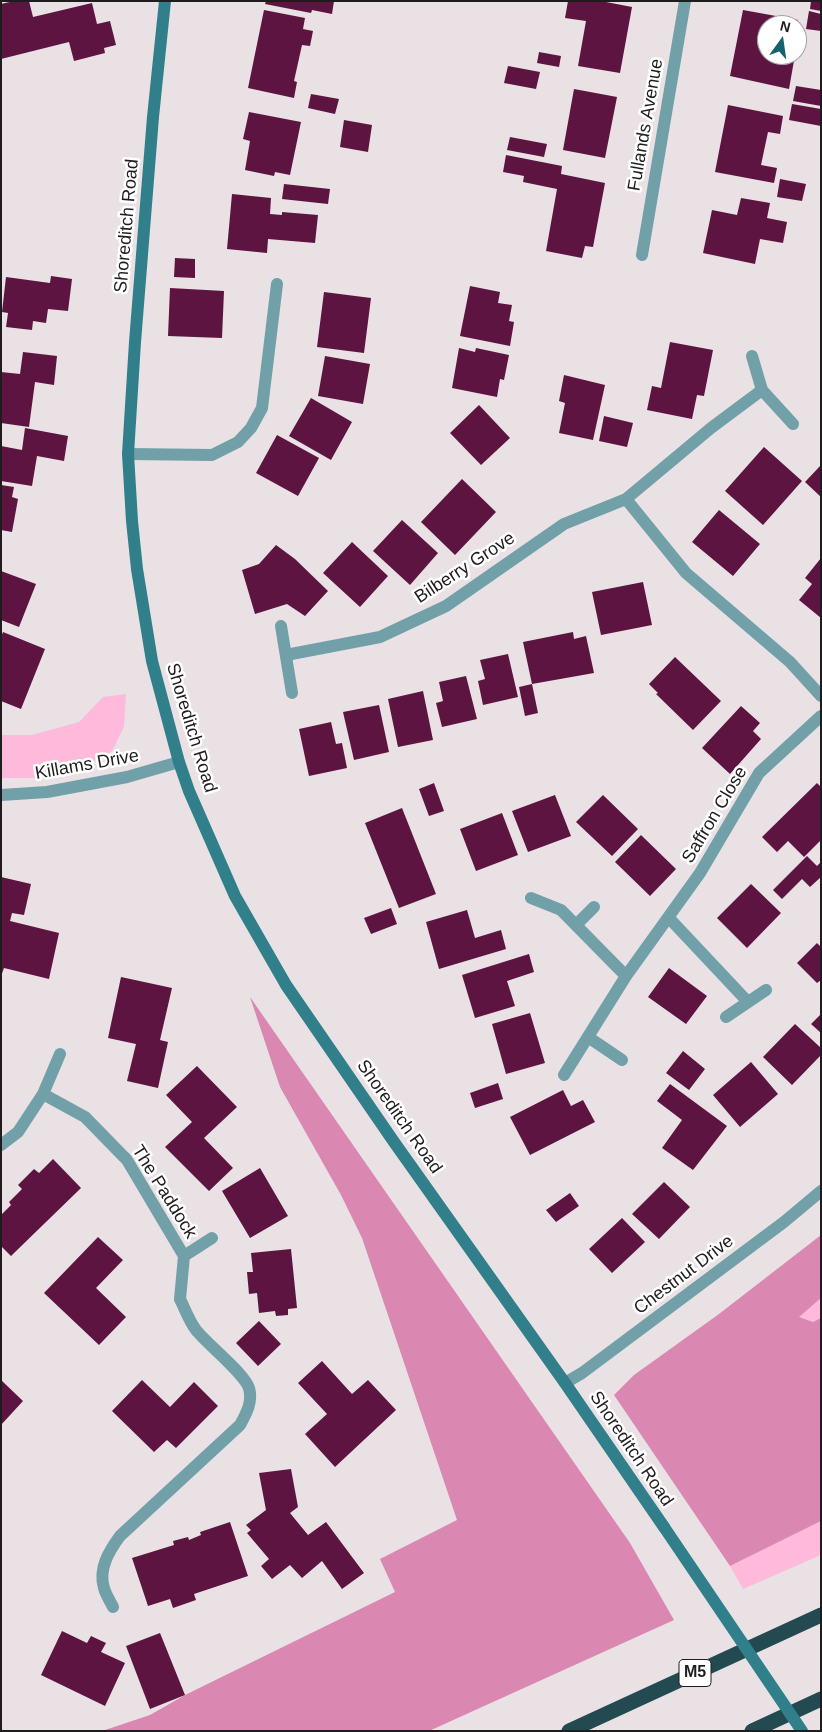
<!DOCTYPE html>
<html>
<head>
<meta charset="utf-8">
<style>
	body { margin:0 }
	#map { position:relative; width:822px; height:1732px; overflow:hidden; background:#e9e1e4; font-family:Helvetica,sans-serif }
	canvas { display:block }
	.frame { position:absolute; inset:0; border:2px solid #1f1c1e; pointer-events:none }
	.north { position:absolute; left:757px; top:15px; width:50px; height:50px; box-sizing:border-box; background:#fff; border:1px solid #a5a4a5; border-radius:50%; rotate:14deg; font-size:14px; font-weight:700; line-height:20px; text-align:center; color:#1f1c1e }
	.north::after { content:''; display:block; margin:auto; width:18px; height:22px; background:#15626d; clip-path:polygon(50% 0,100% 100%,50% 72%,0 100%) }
</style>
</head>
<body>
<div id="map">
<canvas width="822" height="1732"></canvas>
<div class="frame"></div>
<div class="north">N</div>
</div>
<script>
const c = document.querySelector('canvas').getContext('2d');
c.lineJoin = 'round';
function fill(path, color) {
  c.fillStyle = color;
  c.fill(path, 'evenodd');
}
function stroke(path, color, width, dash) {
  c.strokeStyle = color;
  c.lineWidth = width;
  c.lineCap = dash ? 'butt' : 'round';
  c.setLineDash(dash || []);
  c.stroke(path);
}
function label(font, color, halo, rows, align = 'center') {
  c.font = font + ' Helvetica,sans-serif';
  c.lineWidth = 5;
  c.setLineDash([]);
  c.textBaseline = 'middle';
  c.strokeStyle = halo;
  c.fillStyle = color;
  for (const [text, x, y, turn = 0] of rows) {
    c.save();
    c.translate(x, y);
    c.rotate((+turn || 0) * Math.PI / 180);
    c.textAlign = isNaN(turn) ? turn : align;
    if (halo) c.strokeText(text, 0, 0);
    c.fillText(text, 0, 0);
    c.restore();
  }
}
fill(new Path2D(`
	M126,694L124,727L112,751L81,768L35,778H1V735H32L79,722L103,697Z
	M821,1298V1318L813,1322L798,1317Z
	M821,1521V1555L743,1589L730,1566Z`), '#feb9db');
fill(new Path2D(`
	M250,997L630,1543L674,1620L429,1731H102L150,1715L185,1695L395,1592L380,1559L457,1520L362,1238L341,1195L280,1087Z
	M821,1235V1298L799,1317L813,1322L821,1318V1521L730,1566L614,1395L634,1375L719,1314Z`), '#da87b1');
fill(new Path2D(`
	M14,1H29L33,17L92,3L97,24L110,21L116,45L104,48L105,53L74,61L69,42L1,59V4Z
	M266,1H334L332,14L312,10L311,13L265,4Z
	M568,1H601L632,7L620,73L578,66L586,21L565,18Z
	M811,1H821V11L810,9Z
	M264,10L305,18L303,29L313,31L310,46L302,45L294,81L297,82L294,98L248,88Z
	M743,10L798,20L797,25H767V55H795L789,89L730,76Z
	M809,11L821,14V31L806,29Z
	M539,52L561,56L559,67L537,63Z
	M508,66L540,72L536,89L504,83Z
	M796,86L821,90V106L793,101Z
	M574,89L617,97L605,158L563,150Z
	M311,94L339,99L335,114L308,108Z
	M792,104L821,109V126L789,120Z
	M728,105L783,116L780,134L768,132L761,165L777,168L774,183L715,172Z
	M249,112L301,122L290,175L275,172L274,176L245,170L250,141L243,139Z
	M344,120L372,125L368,152L340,147Z
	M510,137L547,144L544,157L507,150Z
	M506,155L562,166L561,174L605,183L593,247L585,246L582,258L546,251L557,189L523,182L524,176L503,172Z
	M780,179L806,184L802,201L777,197Z
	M284,184L330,189L328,204L282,199Z
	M232,194L271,198L270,214L282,215V212L318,215L315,243L268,239L267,253L227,249Z
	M741,198L770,203L767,218L787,222L783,243L760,239L755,264L703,253L712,210L737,215Z
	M175,258L195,259V278L174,277Z
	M51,276L72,279L68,311L48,309L46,323L33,321L32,330L6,327L8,313L2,312L6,277L50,283Z
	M470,286L500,292L498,303L512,305L509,321L514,322L510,346L460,336Z
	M170,288L224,291L222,338L168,336Z
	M324,292L371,298L364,353L317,347Z
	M670,342L713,350L704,396L697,395L692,419L647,410L652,386L661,388Z
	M459,348L475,352L476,348L509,355L504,380L500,379L497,397L452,388Z
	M23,352L57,356L54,385L35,382L29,427L1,423V372L20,374Z
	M325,356L370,364L363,404L318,396Z
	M564,375L605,385L593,440L559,433L565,403L559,401Z
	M311,398L352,422L331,460L289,436Z
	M479,405L510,438L481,465L450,433Z
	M604,416L633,423L627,447L599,441Z
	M25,428L68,436L64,461L37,456L32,486L1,481V446L22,450Z
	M277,435L319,458L298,496L256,473Z
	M764,447L802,481L763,525L725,491Z
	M821,465V497L805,482Z
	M462,479L496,512L455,555L421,522Z
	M1,485L14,487L12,497L18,499L12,532L1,530Z
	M719,510L760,544L733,576L692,542Z
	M402,520L438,553L410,585L373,551Z
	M352,542L388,576L360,607L323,573Z
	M276,545L295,559L328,591L305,616L287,604L255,614L242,570L259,564Z
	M821,558V618L799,600L812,584L805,578Z
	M1,571L36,584L19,627L1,620Z
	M643,582L652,625L601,635L592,592Z
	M3,632L45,649L21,709L1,701V637Z
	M573,632L574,639L586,636L594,673L532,684L523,642Z
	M508,654L518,697L483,705L478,681L485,679L480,660Z
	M675,657L721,701L693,730L656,694L658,693L649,684Z
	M466,676L477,719L442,727L436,703L443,701L439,682Z
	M532,684L538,713L525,716L519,687Z
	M423,691L433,740L398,747L388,699Z
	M379,705L389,752L354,760L343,712Z
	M741,706L760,723L753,731L761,739L730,774L702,748Z
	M331,722L336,744L342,743L347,768L309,776L299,729Z
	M434,783L444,811L429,816L419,789Z
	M817,783L821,787V840L804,857L788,841L777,852L762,837Z
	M555,795L571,836L528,852L512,811Z
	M603,795L638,829L612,856L576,822Z
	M402,808L436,894L399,908L365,823Z
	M502,813L518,855L476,871L460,829Z
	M641,835L676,869L650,896L615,862Z
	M807,856L817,866L821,862V877L810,887L802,879L782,899L773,890Z
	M1,877L31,884L24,915L12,913L10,921L59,933L49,979L4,968L1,976Z
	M751,884L781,913L747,948L717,918Z
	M391,908L397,924L371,934L364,918Z
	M467,910L475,938L501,930L506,949L439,969L426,922Z
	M817,943L821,947V980L817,983L797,963Z
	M529,954L534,972L507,981L515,1006L475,1018L462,975Z
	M669,968L707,996L686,1024L648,997Z
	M121,977L172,988L160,1040L168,1042L158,1088L127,1081L136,1044L108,1038Z
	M530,1013L545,1063L506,1074L492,1024Z
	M821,1014V1033L811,1024Z
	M795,1024L821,1048V1055L792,1085L763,1057Z
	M683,1051L705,1069L689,1090L666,1073Z
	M751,1062L778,1094L740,1127L713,1095Z
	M197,1066L237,1107L204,1138L233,1168L209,1191L165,1147L192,1122L166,1095Z
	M498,1083L503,1099L475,1108L470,1093Z
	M670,1084L727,1126L693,1170L662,1148L682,1120L657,1101Z
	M563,1090L571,1106L583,1100L595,1122L530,1155L510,1117Z
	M53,1159L81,1188L11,1256L1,1246V1215L11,1205L9,1202L22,1189L18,1185L34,1169L39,1173Z
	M260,1168L288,1216L250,1238L222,1191Z
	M664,1182L690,1207L659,1239L632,1214Z
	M570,1193L579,1206L556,1222L546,1210Z
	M622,1218L645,1242L612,1273L589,1249Z
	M98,1237L123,1260L96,1288L126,1317L99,1345L44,1293Z
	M291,1249L297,1308L288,1309V1315L276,1316L275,1311L259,1313L257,1293L249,1294L247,1272H253L251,1253Z
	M259,1321L281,1344L258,1366L236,1343Z
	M322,1361L352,1394L368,1380L396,1410L335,1467L305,1434L327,1414L298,1383Z
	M1,1380L23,1401L1,1425Z
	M142,1380L170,1407L194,1382L218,1406L176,1448L167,1440L154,1452L112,1411Z
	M291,1469L298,1507L290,1513L308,1535L326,1522L364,1573L342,1589L322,1561L302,1578L290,1565L272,1579L261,1566L269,1559L247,1533L251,1530L246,1525L266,1510L259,1473Z
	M230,1522L248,1576L194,1594L196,1600L173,1608L170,1599L148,1606L132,1558L174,1545L173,1541L188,1537L189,1540L201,1535L200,1532Z
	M62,1631L87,1643L91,1636L106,1643L101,1652L125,1663L105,1706L41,1675Z
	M160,1633L185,1695L150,1709L126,1646Z`), '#5d1440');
stroke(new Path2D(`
	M113,1607C110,1601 106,1595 104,1588C98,1569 109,1551 120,1536L240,1425C246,1414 253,1402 249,1388C244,1373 208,1345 196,1330C189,1321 185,1309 180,1299`), '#72a0a8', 12);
stroke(new Path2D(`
	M642,255L685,1
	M752,356L762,390L793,424
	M762,390L711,428L626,499L686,573L790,662L821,696
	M128,454L212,455L238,442L251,428L262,408L277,284
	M281,626L292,693
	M286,655L380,637L446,606L564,524L626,499
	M1,795L47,792L127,777L179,762
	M531,898L561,910L626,976
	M669,918L748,1002
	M576,925L594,907
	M726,1017L766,990
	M588,1037L622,1060
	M564,1075L626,976L700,873L759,773L821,716
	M43,1094L60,1054
	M1,1145L18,1132L43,1094L85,1117L127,1160L184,1256
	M180,1299L184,1256L212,1238`), '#72a0a8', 12);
stroke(new Path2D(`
	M565,1383L582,1373L784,1222L821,1191`), '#72a0a8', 12);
stroke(new Path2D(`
	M165,1L153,117L135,342L128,454L132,521L137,569L152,661L179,762L189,791L235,896L286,985L394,1142L565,1383L664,1527`), '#307f8b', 12);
stroke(new Path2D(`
	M569,1731L821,1615
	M752,1731L821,1699`), '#224a50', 15);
stroke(new Path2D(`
	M664,1527L802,1731`), '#307f8b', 12);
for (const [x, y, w] of [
	[695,1673,32]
]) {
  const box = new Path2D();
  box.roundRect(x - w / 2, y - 13.5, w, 27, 4);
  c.fillStyle = '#fff';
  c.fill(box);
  stroke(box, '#1f1c1e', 1);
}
label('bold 16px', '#1f1c1e', null, [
	["M5",695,1673]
]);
label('18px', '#1f1c1e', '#fff', [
	["Fullands Avenue",646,125,-80],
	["Shoreditch Road",127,226,-85],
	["Bilberry Grove",465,568,-33],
	["Shoreditch Road",191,728,73],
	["Killams Drive",87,765,-10],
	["Saffron Close",715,815,-59],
	["Shoreditch Road",399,1117,55],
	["The Paddock",164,1192,58],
	["Chestnut Drive",684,1275,-37],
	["Shoreditch Road",631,1449,56]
]);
</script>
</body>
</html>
